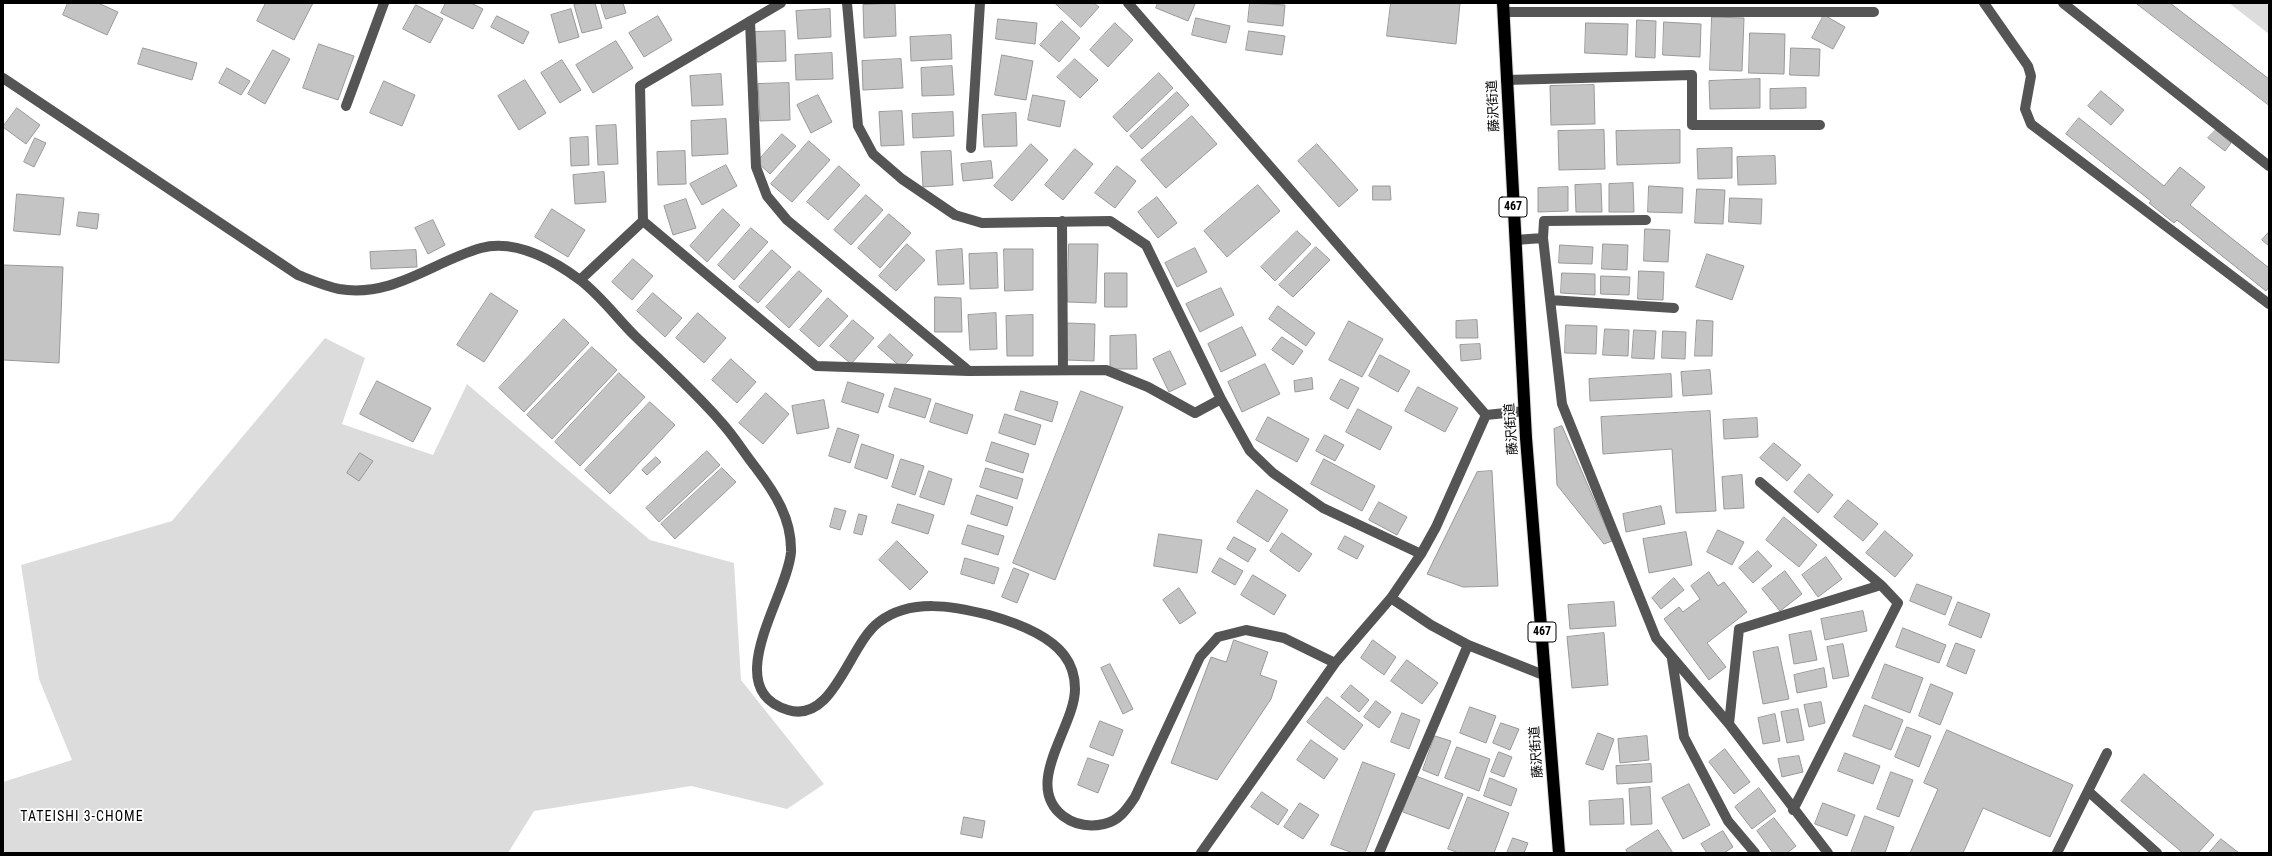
<!DOCTYPE html>
<html>
<head>
<meta charset="utf-8">
<style>
	body { margin:0 }
	#map { position:relative; width:2272px; height:856px; overflow:hidden; background:#fff; font-family:"Roboto Condensed",sans-serif }
	canvas { display:block }
	.frame { position:absolute; inset:0; border:4px solid #000; pointer-events:none }
</style>
</head>
<body>
<div id="map">
<canvas width="2272" height="856"></canvas>
<div class="frame"></div>
</div>
<script>
const c = document.querySelector('canvas').getContext('2d');
c.lineJoin = 'round';
function fill(path, color) {
  c.fillStyle = color;
  c.fill(path, 'evenodd');
}
function stroke(path, color, width, dash) {
  c.strokeStyle = color;
  c.lineWidth = width;
  c.lineCap = dash ? 'butt' : 'round';
  c.setLineDash(dash || []);
  c.stroke(path);
}
function label(font, color, halo, rows, align = 'center') {
  c.font = font + ' "Roboto Condensed","Noto Sans JP",sans-serif';
  c.lineWidth = 3.5;
  c.setLineDash([]);
  c.textBaseline = 'middle';
  c.strokeStyle = halo;
  c.fillStyle = color;
  for (const [text, x, y, turn = 0] of rows) {
    c.save();
    c.translate(x, y);
    c.rotate((+turn || 0) * Math.PI / 180);
    c.textAlign = isNaN(turn) ? turn : align;
    if (halo) c.strokeText(text, 0, 0);
    c.fillText(text, 0, 0);
    c.restore();
  }
}
fill(new Path2D(`
	M2229,3H2269V34Z
	M325,338L365,358L342,424L433,455L467,384L650,540L734,563L741,680L824,784L787,809L691,786L534,811L508,853H3V782L72,760L39,679L21,565L172,521Z`), '#dcdcdc');
const building = new Path2D(`
	M68,3H98L118,12L107,35L63,15Z
	M266,3H313L294,40L257,21Z
	M446,3H471L483,9L473,29L441,13Z
	M581,3H595L602,28L582,33L574,5Z
	M601,3H623L626,13L606,19Z
	M1055,3H1094L1099,7L1081,27Z
	M1158,3H1192L1195,4L1188,21L1156,8Z
	M1250,3L1285,5L1283,26L1248,22Z
	M1391,3H1460L1456,44L1387,36Z
	M2136,3H2170L2269,79V105Z
	M895,4L896,36L864,38L863,5Z
	M416,5L443,19L430,43L403,29Z
	M571,9L579,37L559,43L551,15Z
	M830,9L831,37L798,39L796,11Z
	M1824,15L1845,27L1833,49L1812,38Z
	M497,16L529,32L523,44L491,27Z
	M658,16L672,40L644,57L629,33Z
	M1712,17L1744,18L1742,71L1710,70Z
	M1196,18L1230,26L1226,43L1192,35Z
	M998,19L1037,23L1035,44L996,39Z
	M1637,20L1656,21L1655,58L1636,57Z
	M1062,21L1080,38L1059,62L1040,45Z
	M1664,22L1701,24L1700,57L1663,55Z
	M1115,23L1133,40L1108,67L1090,50Z
	M1586,23L1628,24L1627,55L1585,53Z
	M785,31L786,61L757,62L755,32Z
	M1249,31L1285,36L1282,55L1246,50Z
	M1750,33L1785,34L1784,74L1749,73Z
	M951,35L952,59L911,61L910,37Z
	M616,41L633,68L593,93L576,65Z
	M319,44L354,56L338,100L303,88Z
	M143,48L197,63L192,80L138,64Z
	M1791,48L1820,49L1819,76L1790,75Z
	M273,50L290,59L265,104L248,94Z
	M832,53L833,79L796,80L795,55Z
	M1002,55L1033,61L1026,100L995,95Z
	M901,59L903,88L863,90L862,61Z
	M1075,59L1098,80L1080,98L1057,77Z
	M562,60L581,90L560,103L541,73Z
	M952,66L954,95L922,96L921,68Z
	M227,68L250,81L241,95L219,83Z
	M1159,73L1173,88L1127,132L1113,117Z
	M721,74L723,105L692,106L690,76Z
	M1760,79V108L1710,109L1709,81Z
	M525,80L546,113L519,130L498,96Z
	M384,81L415,95L402,126L370,113Z
	M789,83L790,120L760,121L758,84Z
	M1594,85L1595,124L1551,125L1550,86Z
	M1806,88V108L1770,109V89Z
	M2101,91L2124,110L2111,125L2088,106Z
	M1177,92L1189,105L1142,149L1130,136Z
	M818,95L832,122L811,133L797,105Z
	M1033,95L1065,101L1060,127L1028,120Z
	M17,108L40,125L26,144L3,127Z
	M902,111L904,145L881,146L879,112Z
	M953,112L954,136L913,138L912,114Z
	M1016,113L1017,146L984,147L982,115Z
	M1192,116L1217,144L1166,188L1141,160Z
	M2079,118L2164,186L2180,167L2205,187L2190,205L2269,268V287L2266,291L2177,220L2174,223L2149,203L2151,201L2066,134Z
	M726,119L728,154L692,156L691,121Z
	M616,125L618,164L598,165L596,126Z
	M1604,130L1605,169L1559,170L1558,131Z
	M1680,130V163L1617,165L1616,131Z
	M2216,130L2231,143L2225,151L2208,138Z
	M782,134L796,146L770,174L757,162Z
	M588,137L589,165L571,166L570,138Z
	M35,138L46,143L34,167L24,162Z
	M809,141L830,160L792,202L771,184Z
	M1031,144L1048,160L1012,201L994,186Z
	M1317,144L1358,190L1339,207L1298,161Z
	M1732,148V178L1698,179L1697,149Z
	M1075,149L1093,164L1063,200L1045,185Z
	M685,151L686,184L658,185L657,152Z
	M951,151L953,185L923,187L921,152Z
	M1775,156L1776,184L1738,185L1737,157Z
	M991,161L993,178L963,181L961,164Z
	M726,165L737,186L702,205L690,184Z
	M839,166L860,185L828,220L807,202Z
	M1117,166L1136,181L1115,208L1095,193Z
	M604,172L606,202L575,204L573,175Z
	M1633,183L1634,212H1609V184Z
	M1601,184L1602,212H1576L1575,185Z
	M1258,185L1280,211L1227,257L1204,231Z
	M1373,186H1390L1391,200H1373Z
	M1649,186L1683,188L1682,213L1648,212Z
	M1568,187V211L1538,212V188Z
	M1697,189L1725,190L1723,224L1695,223Z
	M17,194L64,198L60,235L14,231Z
	M866,195L883,210L851,245L834,230Z
	M1157,197L1177,223L1158,238L1138,212Z
	M1730,198L1762,199L1761,224L1729,222Z
	M686,199L696,228L673,235L664,206Z
	M552,209L585,230L568,257L535,237Z
	M723,209L740,225L707,262L690,246Z
	M79,212L99,214L97,229L77,226Z
	M889,214L911,233L880,268L858,248Z
	M433,220L445,245L428,254L415,228Z
	M751,228L768,242L734,280L718,265Z
	M1645,229L1670,230L1668,262L1644,261Z
	M1297,231L1311,244L1275,281L1261,267Z
	M2269,232V246L2262,240Z
	M907,244L925,260L896,291L879,276Z
	M1069,244H1098L1096,303L1068,302Z
	M1603,244L1628,245L1627,270L1602,269Z
	M1560,245L1593,247L1592,264L1559,263Z
	M1316,247L1330,260L1293,297L1279,285Z
	M1195,248L1207,272L1177,287L1165,263Z
	M962,249L964,284L938,285L936,251Z
	M1004,249H1033V290L1005,291Z
	M416,250L417,267L371,269L370,252Z
	M772,250L791,267L758,303L739,287Z
	M997,253L998,288L970,289L969,254Z
	M1707,254L1744,266L1732,300L1696,287Z
	M633,259L653,276L632,300L612,282Z
	M3,265L63,267L59,363L3,360Z
	M799,271L822,291L789,328L766,307Z
	M1639,271L1664,272L1663,300L1638,299Z
	M1105,273H1127V307H1105Z
	M1562,273L1595,274V295L1561,293Z
	M1601,276L1630,277L1629,295L1601,294Z
	M1221,288L1234,315L1200,332L1186,304Z
	M491,293L518,311L484,362L457,345Z
	M653,293L682,318L665,337L637,311Z
	M935,297L961,298L962,332H935Z
	M828,298L848,316L819,347L800,330Z
	M1278,306L1315,333L1306,346L1269,319Z
	M698,313L726,338L704,363L676,338Z
	M996,313L997,349L970,350L968,315Z
	M1033,315V356H1007L1006,316Z
	M564,319L589,343L524,412L499,388Z
	M853,320L874,338L851,364L830,346Z
	M1477,320L1478,338H1456V321Z
	M1697,320L1713,321L1712,356H1695Z
	M1349,321L1383,339L1362,377L1329,360Z
	M1067,323L1095,324L1094,361L1066,360Z
	M1566,325L1597,326L1596,354L1565,353Z
	M1242,327L1256,355L1221,372L1208,344Z
	M1605,329L1629,330L1628,356L1603,355Z
	M1634,330L1656,331L1654,359L1632,358Z
	M1663,331L1686,332L1685,359L1662,358Z
	M890,334L913,355L902,368L878,347Z
	M1136,335L1137,369H1110V336Z
	M1282,337L1303,351L1293,365L1272,350Z
	M1480,344L1481,359L1461,361L1460,345Z
	M592,347L617,370L552,439L527,415Z
	M1170,351L1186,384L1169,392L1153,359Z
	M1380,355L1410,371L1398,392L1369,376Z
	M731,359L756,382L737,403L712,380Z
	M1265,364L1280,394L1242,412L1228,382Z
	M1710,370L1712,394L1683,396L1681,372Z
	M619,373L645,397L580,466L555,442Z
	M1671,374L1672,397L1590,401L1589,379Z
	M1312,378L1313,389L1295,392L1294,381Z
	M1341,379L1359,388L1348,409L1330,399Z
	M377,381L431,408L413,442L360,414Z
	M848,382L884,394L878,413L842,402Z
	M1418,387L1458,408L1445,432L1405,411Z
	M895,388L931,399L925,418L889,407Z
	M1021,391L1058,402L1052,422L1015,410Z
	M1081,391L1123,407L1055,580L1013,563Z
	M766,393L789,414L763,444L739,423Z
	M824,400L829,428L797,434L792,406Z
	M650,402L675,425L610,494L585,470Z
	M936,403L973,415L967,434L930,422Z
	M1358,409L1392,427L1380,450L1346,432Z
	M1710,411L1716,511L1676,513L1672,449L1603,454L1601,417Z
	M1005,414L1041,425L1035,445L999,433Z
	M1268,417L1309,439L1297,462L1256,440Z
	M1757,418L1758,437L1724,439L1723,420Z
	M1562,426L1612,541L1604,544L1557,485L1554,429Z
	M838,428L859,435L850,463L829,456Z
	M1325,435L1344,445L1335,461L1316,451Z
	M992,442L1029,454L1023,473L986,461Z
	M1774,443L1801,465L1787,481L1760,458Z
	M862,444L894,455L887,479L855,468Z
	M707,451L720,465L659,522L646,508Z
	M360,453L373,461L359,481L347,473Z
	M656,457L661,462L647,475L642,470Z
	M901,459L924,466L915,495L892,487Z
	M1324,459L1375,486L1362,511L1311,484Z
	M722,468L736,482L675,539L661,524Z
	M986,468L1023,479L1017,499L980,487Z
	M929,471L952,479L944,505L920,497Z
	M1492,471L1498,586L1463,587L1427,574L1477,472Z
	M1809,474L1833,495L1818,513L1794,492Z
	M1742,475L1744,508L1724,509L1722,477Z
	M1257,490L1288,510L1268,542L1237,522Z
	M977,495L1013,507L1007,526L971,514Z
	M1848,500L1878,524L1863,541L1834,517Z
	M1379,502L1407,517L1397,535L1369,520Z
	M898,504L934,515L928,534L892,523Z
	M1661,506L1665,524L1626,532L1623,514Z
	M835,508L846,511L840,530L830,527Z
	M859,514L867,516L862,535L854,533Z
	M1784,517L1817,545L1799,567L1766,540Z
	M968,525L1004,536L998,555L962,544Z
	M1718,530L1744,542L1732,565L1707,552Z
	M1885,531L1913,555L1895,577L1866,553Z
	M1686,532L1692,565L1649,573L1643,539Z
	M1282,533L1312,554L1299,572L1270,551Z
	M1159,534L1202,540L1197,573L1154,566Z
	M1345,536L1364,546L1357,559L1338,549Z
	M1234,537L1256,549L1248,562L1227,549Z
	M897,541L928,572L910,590L879,560Z
	M1758,551L1772,566L1753,583L1739,568Z
	M1826,557L1842,579L1818,597L1802,575Z
	M965,558L999,568L994,584L961,574Z
	M1220,558L1243,571L1235,585L1212,572Z
	M1014,568L1029,574L1017,603L1002,597Z
	M1785,571L1802,594L1780,611L1762,589Z
	M1709,572L1718,586L1724,582L1747,612L1707,643L1726,667L1709,680L1664,619L1679,607L1683,612L1700,599L1691,586Z
	M1253,575L1286,595L1274,615L1241,595Z
	M1674,578L1684,590L1661,609L1652,598Z
	M1917,584L1952,597L1945,615L1910,601Z
	M1179,588L1196,613L1180,624L1163,600Z
	M1614,602L1616,626L1570,629L1568,605Z
	M1958,602L1990,614L1981,638L1949,625Z
	M1863,611L1867,631L1825,640L1821,619Z
	M1903,628L1946,645L1939,663L1896,647Z
	M1811,631L1817,660L1794,664L1789,635Z
	M1604,633L1608,685L1572,688L1567,637Z
	M1234,640L1268,652L1260,675L1277,681L1271,699L1217,780L1171,763L1211,657L1226,662Z
	M1373,640L1396,657L1384,675L1361,658Z
	M1956,643L1975,650L1966,674L1947,666Z
	M1843,644L1849,676L1833,679L1827,647Z
	M1778,647L1789,699L1763,704L1753,652Z
	M1407,660L1438,683L1422,704L1391,681Z
	M1110,664L1133,709L1123,714L1101,668Z
	M1885,664L1923,678L1910,713L1872,698Z
	M1824,668L1827,687L1797,693L1794,675Z
	M1931,684L1953,693L1940,725L1919,716Z
	M1351,685L1369,700L1359,712L1341,697Z
	M1327,697L1363,725L1344,750L1307,722Z
	M1376,701L1391,712L1379,728L1364,717Z
	M1821,702L1825,723L1809,727L1804,705Z
	M1865,705L1903,720L1891,750L1853,736Z
	M1470,707L1496,716L1486,743L1460,733Z
	M1798,709L1804,740L1787,743L1781,712Z
	M1402,713L1420,720L1409,749L1391,742Z
	M1775,714L1780,741L1763,744L1758,718Z
	M1100,721L1123,730L1113,756L1090,747Z
	M1501,723L1519,729L1510,750L1493,743Z
	M1907,727L1931,736L1919,767L1895,757Z
	M1947,730L2073,785L2050,837L1983,808L1963,853H1910L1938,789L1924,783Z
	M1598,733L1614,739L1603,770L1586,764Z
	M1435,736L1451,741L1438,776L1423,770Z
	M1647,736L1649,760L1620,763L1618,739Z
	M1311,740L1338,759L1324,779L1297,760Z
	M1457,747L1490,759L1479,791L1445,778Z
	M1725,749L1750,782L1734,794L1709,762Z
	M1499,752L1512,757L1504,777L1491,772Z
	M1845,753L1880,766L1873,784L1838,771Z
	M1799,756L1803,772L1782,777L1778,759Z
	M1088,758L1109,765L1098,793L1078,785Z
	M1363,762L1395,774L1365,853H1353L1331,845Z
	M1651,764L1652,782L1617,784L1616,766Z
	M1891,772L1913,780L1899,817L1877,809Z
	M2144,774L2214,835L2198,853H2183L2121,801Z
	M1416,776L1463,794L1449,829L1403,812Z
	M1490,778L1517,789L1511,806L1484,796Z
	M1689,784L1710,825L1683,839L1662,798Z
	M1650,787L1652,824L1631,825L1629,789Z
	M1759,788L1776,811L1752,829L1735,807Z
	M1262,792L1288,810L1278,825L1251,807Z
	M1468,797L1509,813L1494,853H1459L1448,849Z
	M1623,799L1624,824L1590,825L1589,801Z
	M1300,803L1319,815L1303,839L1284,827Z
	M1823,803L1855,815L1847,836L1815,824Z
	M1865,816L1894,827L1885,853H1851Z
	M964,817L985,821L982,838L961,834Z
	M1774,818L1796,846L1787,853H1773L1757,831Z
	M1658,830L1673,853H1628L1626,850Z
	M1723,831L1733,847L1724,853H1707L1701,844Z
	M1513,838L1528,843L1524,853H1507Z
	M2221,839L2239,853H2209Z`);
fill(building, '#c4c4c4');
stroke(building, '#999', 1);
const highway = new Path2D(`
	M1503,3L1526,438L1559,853`);
stroke(highway, '#dbdbdb', 14);
stroke(new Path2D(`
	M781,3L640,86L643,221L816,366L969,371L1106,370L1148,387L1195,413L1221,399L1146,245L1110,221L982,223L955,215L902,179L873,154L858,126L847,3
	M1128,3L1486,415
	M1984,3L2028,66L2031,76L2025,109L2031,124L2269,304
	M2063,3L2269,166
	M1504,12H1874
	M750,21L756,167L767,196L787,220L969,371
	M3,78L298,275C311,280 325,286 339,289C393,298 432,262 481,248C515,239 553,260 580,280C600,295 617,318 635,336C664,364 695,392 721,422C734,436 744,453 756,468C775,493 792,519 791,552C788,595 718,689 788,710C834,724 849,644 879,622C911,598 953,606 989,615C1014,622 1048,634 1064,655C1071,664 1075,677 1075,689C1075,727 1022,784 1063,816C1075,825 1090,827 1104,824C1119,821 1127,809 1135,797L1200,657L1218,637L1246,630L1284,638L1335,663
	M1506,80L1692,75V125H1820
	M346,106L384,3
	M971,148L980,3
	M1062,221L1063,370
	M1543,238L1544,221L1646,220
	M1515,240L1543,238L1562,404L1656,638L1729,724L1828,853
	M580,280L643,221
	M1550,300L1674,308
	M1221,399L1250,451L1273,473L1323,508L1421,554
	M1486,415L1525,411
	M1760,482L1881,585L1898,603L1793,810
	M1391,598L1431,625L1468,645L1546,676
	M1672,659L1684,737L1728,821L1755,853
	M1729,724L1739,629L1881,585
	M2088,791L2157,853
	M1201,853L1335,663L1391,598L1421,554L1436,527L1486,415
	M1379,853L1468,645
	M2057,853L2107,753`), '#555', 10);
stroke(highway, '#000', 12);
for (const [x, y, w] of [
	[1513,207,28],
	[1542,632,28]
]) {
  const box = new Path2D();
  box.roundRect(x - w / 2, y - 10, w, 20, 3);
  c.fillStyle = '#fff';
  c.fill(box);
  stroke(box, '#000', 1);
}
label('bold 12px', '#000', null, [
	["467",1513,207],
	["467",1542,632]
]);
label('13px', '#000', '#fff', [
	["藤沢街道",1494,106,-93],
	["藤沢街道",1512,429,-94],
	["藤沢街道",1537,752,-94]
]);
c.letterSpacing = '1px';
label('14px', '#000', '#fff', [
	["TATEISHI 3-CHOME",82,817]
]);
c.letterSpacing = '0px';
</script>
</body>
</html>
